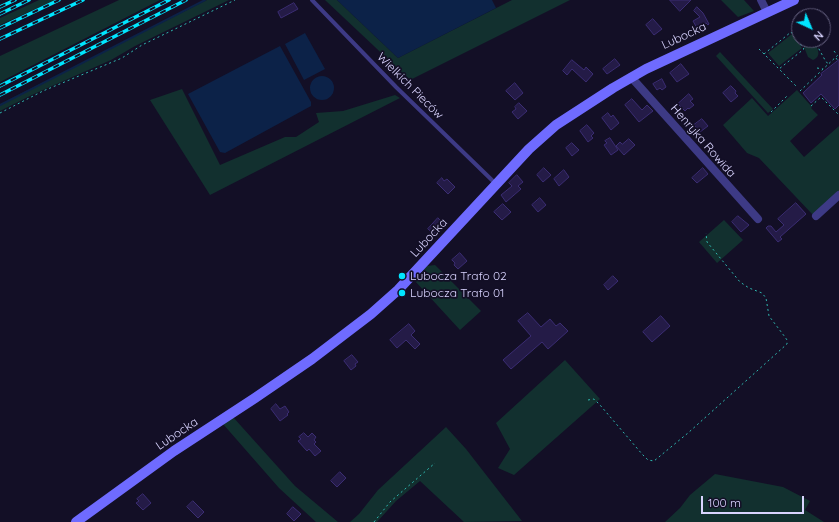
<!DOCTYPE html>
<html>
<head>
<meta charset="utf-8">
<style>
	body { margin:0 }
	#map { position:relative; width:839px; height:522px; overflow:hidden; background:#130f26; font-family:Quicksand,sans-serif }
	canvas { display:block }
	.north { position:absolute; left:791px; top:8px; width:40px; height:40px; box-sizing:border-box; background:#130f26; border:1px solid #625e7d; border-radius:50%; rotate:136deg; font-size:11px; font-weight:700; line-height:16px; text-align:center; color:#d9d4ff }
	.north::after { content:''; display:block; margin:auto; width:14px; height:18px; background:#00e5ff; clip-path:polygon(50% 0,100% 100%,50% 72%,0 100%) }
	.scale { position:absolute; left:701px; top:496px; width:103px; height:18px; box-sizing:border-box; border:2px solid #d9d4ff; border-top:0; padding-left:5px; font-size:12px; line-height:14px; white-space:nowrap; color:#d9d4ff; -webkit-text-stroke:3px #130f26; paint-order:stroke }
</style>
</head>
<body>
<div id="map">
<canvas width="839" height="522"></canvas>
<div class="north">N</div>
<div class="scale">100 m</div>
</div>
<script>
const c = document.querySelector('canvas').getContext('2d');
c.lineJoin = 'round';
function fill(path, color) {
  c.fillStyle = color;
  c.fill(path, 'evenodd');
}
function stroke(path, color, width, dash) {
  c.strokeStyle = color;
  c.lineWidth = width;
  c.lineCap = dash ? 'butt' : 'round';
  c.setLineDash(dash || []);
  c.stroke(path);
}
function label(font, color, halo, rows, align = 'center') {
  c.font = font + ' Quicksand,sans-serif';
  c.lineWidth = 3.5;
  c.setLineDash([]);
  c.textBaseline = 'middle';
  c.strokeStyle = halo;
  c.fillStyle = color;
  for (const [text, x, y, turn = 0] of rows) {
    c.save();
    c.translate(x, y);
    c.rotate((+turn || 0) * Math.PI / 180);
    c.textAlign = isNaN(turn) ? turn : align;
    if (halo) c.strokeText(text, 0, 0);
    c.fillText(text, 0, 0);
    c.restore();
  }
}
fill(new Path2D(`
	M39,0H55L0,25V18Z
	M119,0H160L0,82V56Z
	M207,0H229L135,46L111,60L34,94L0,111V104Z
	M325,0H337L398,58L512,0H570L410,80Z
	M721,0H744L754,11L738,17Z
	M792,34L802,48L779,66L768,53Z
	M804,40H813C817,47 823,56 813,60L808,57L802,42L804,41Z
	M720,52L773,109L768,113L716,56Z
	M182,89L220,165L285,137H296L319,122L316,113L343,111L395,95L400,98L210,195L150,100Z
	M797,90L812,107L811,108L818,115L790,141L804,157L839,126V191L813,215L759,158L747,153L723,125L752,98L768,116Z
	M724,220L743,240L717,263L699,242Z
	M435,265L481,311L460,330L415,281L427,266Z
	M565,360L600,399L514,475L498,468L510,449L496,423Z
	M233,417L295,486L338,522H316L279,488L223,424Z
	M446,427L466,449L522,521L464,522L420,481L396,501L377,522H350L359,514L378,490Z
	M715,474L783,487L810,501L805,510L824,522H665L680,508L690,495Z`), '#12302f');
fill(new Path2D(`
	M337,0H492L496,8L398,58Z
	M305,33L325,69L304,80L285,44Z
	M280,46L311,102V106L225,153L220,152L188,94Z
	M310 88a12 12 0 1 1 24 0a12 12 0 1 1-24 0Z`), '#0c2248');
stroke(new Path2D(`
	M0,105L205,0`), '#0c2248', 2);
const building = new Path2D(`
	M670,0H691L680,11Z
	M294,3L298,9L281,18L278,12Z
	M697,7L703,13L709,24L708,25L706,23L697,28L693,21L700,17L694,11Z
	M653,19L662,29L654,35L646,25Z
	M615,59L620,65L607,74L603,69Z
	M572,60L584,70L586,67L593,74L586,82L572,69L567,75L563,71Z
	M839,60V105L835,109L821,94L811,103L803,93L822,75L821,74Z
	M681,64L689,74L677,82L670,73Z
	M662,79L666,87L662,90L660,88L657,90L653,84Z
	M515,83L523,93L515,100L506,91Z
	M731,86L736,91L735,93L738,96L731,102L723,93Z
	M689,94L693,99L690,101L694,105L689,109L688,108L685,111L678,104Z
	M632,99L642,110L647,105L653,111L639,122L625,105Z
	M519,103L527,111L518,119L512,112L516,109L515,107Z
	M608,113L611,117L613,115L619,123L611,130L602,118Z
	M702,119L708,126L700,132L694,125Z
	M587,125L594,133L591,136L593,138L588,142L580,131Z
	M610,138L618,150L611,155L604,145L607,143L605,141Z
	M629,139L635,145L624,155L616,146L620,142L622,144Z
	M572,143L579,150L572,156L566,148Z
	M544,168L551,175L543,182L537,175Z
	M703,168L708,174L697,183L692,178Z
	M564,170L569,177L559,186L554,179Z
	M517,175L523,182L518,186L521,189L506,202L501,195L512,186L509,183Z
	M442,178L444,181L447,179L455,187L448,194L437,183Z
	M540,198L546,205L538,212L532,205Z
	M796,203L806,214L780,237L782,239L778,242L766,228L768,226H771L776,232L784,225L778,219Z
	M503,204L511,212L502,220L494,212Z
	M738,216L749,225L741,232L732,222Z
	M438,218L444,224L435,235L428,229Z
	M460,253L467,261L458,269L454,265L455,263L452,260Z
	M613,276L618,281L608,290L604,285Z
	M528,313L541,327L550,319L556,326L560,323L568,331L548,349L542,342L511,369L503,360L531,336L518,321Z
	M661,316L670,326L652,342L643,332Z
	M409,324L415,331L411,335L420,344L415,349L406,340L397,348L390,340Z
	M352,355L358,362L355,364L356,366L351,370L344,361Z
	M276,404L280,409L285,406L289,412L287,414L288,415L280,421L271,409Z
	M304,433L308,437L312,433L316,437L314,440L316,442L314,444L321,451L315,456L309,449L307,451L298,441L301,439L299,437Z
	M340,472L346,478L337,487L331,481Z
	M143,494L151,503L143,510L136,503L139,501L137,499Z
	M193,501L204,512L198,518L187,507Z
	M293,507L301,514L294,521L287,514Z`);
fill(building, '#241b47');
stroke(building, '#3b2d73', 1);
stroke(new Path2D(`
	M814,40L825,60L828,64
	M759,49L797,87
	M834,51L837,55
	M764,54L791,32L804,49L779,69
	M836,58L838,61
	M817,68L823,69
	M800,91L839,54
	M811,106L821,97L839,115
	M771,112L788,95
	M0,113L43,91L122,58L142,45L235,0
	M588,400L594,399L600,405L642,454L648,460L654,461L688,433L787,344V340L785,337L769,316L766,298L762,293L749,288L740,282L707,242L706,233
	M374,522L390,502L435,463`), '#2fb8b0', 1, [2, 3]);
stroke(new Path2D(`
	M312,0L396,87L496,184`), '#3d3a85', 4);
stroke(new Path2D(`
	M761,0L767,12
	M631,77L758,219
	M816,216L839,195`), '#3d3a85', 8);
stroke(new Path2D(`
	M76,522L174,451L255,398L312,359L371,314L398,290L529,149L556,125L613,88L646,69L794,0`), '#6f6bff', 10);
const rail = new Path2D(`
	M0,7L15,0
	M0,14L29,0
	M0,28L59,0
	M0,39L83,0
	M0,86L169,0
	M0,95L186,0`);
stroke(rail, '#00e5ff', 3.5);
stroke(rail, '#130f26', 2, [6]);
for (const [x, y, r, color] of [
	[402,276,4,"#00e5ff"],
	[402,293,4,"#00e5ff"]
]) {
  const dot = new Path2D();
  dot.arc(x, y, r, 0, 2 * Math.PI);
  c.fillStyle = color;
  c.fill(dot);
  stroke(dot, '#130f26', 1.5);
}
label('12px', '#d9d4ff', '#130f26', [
	["Lubocka",684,36,-25],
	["Wielkich Pieców",410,86,45],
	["Henryka Rowida",703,141,49],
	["Lubocka",429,238,-47],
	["Lubocka",177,434,-34]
]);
label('12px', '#d9d4ff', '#130f26', [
	["Lubocza Trafo 02",410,276],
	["Lubocza Trafo 01",410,293]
], 'left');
</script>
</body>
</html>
